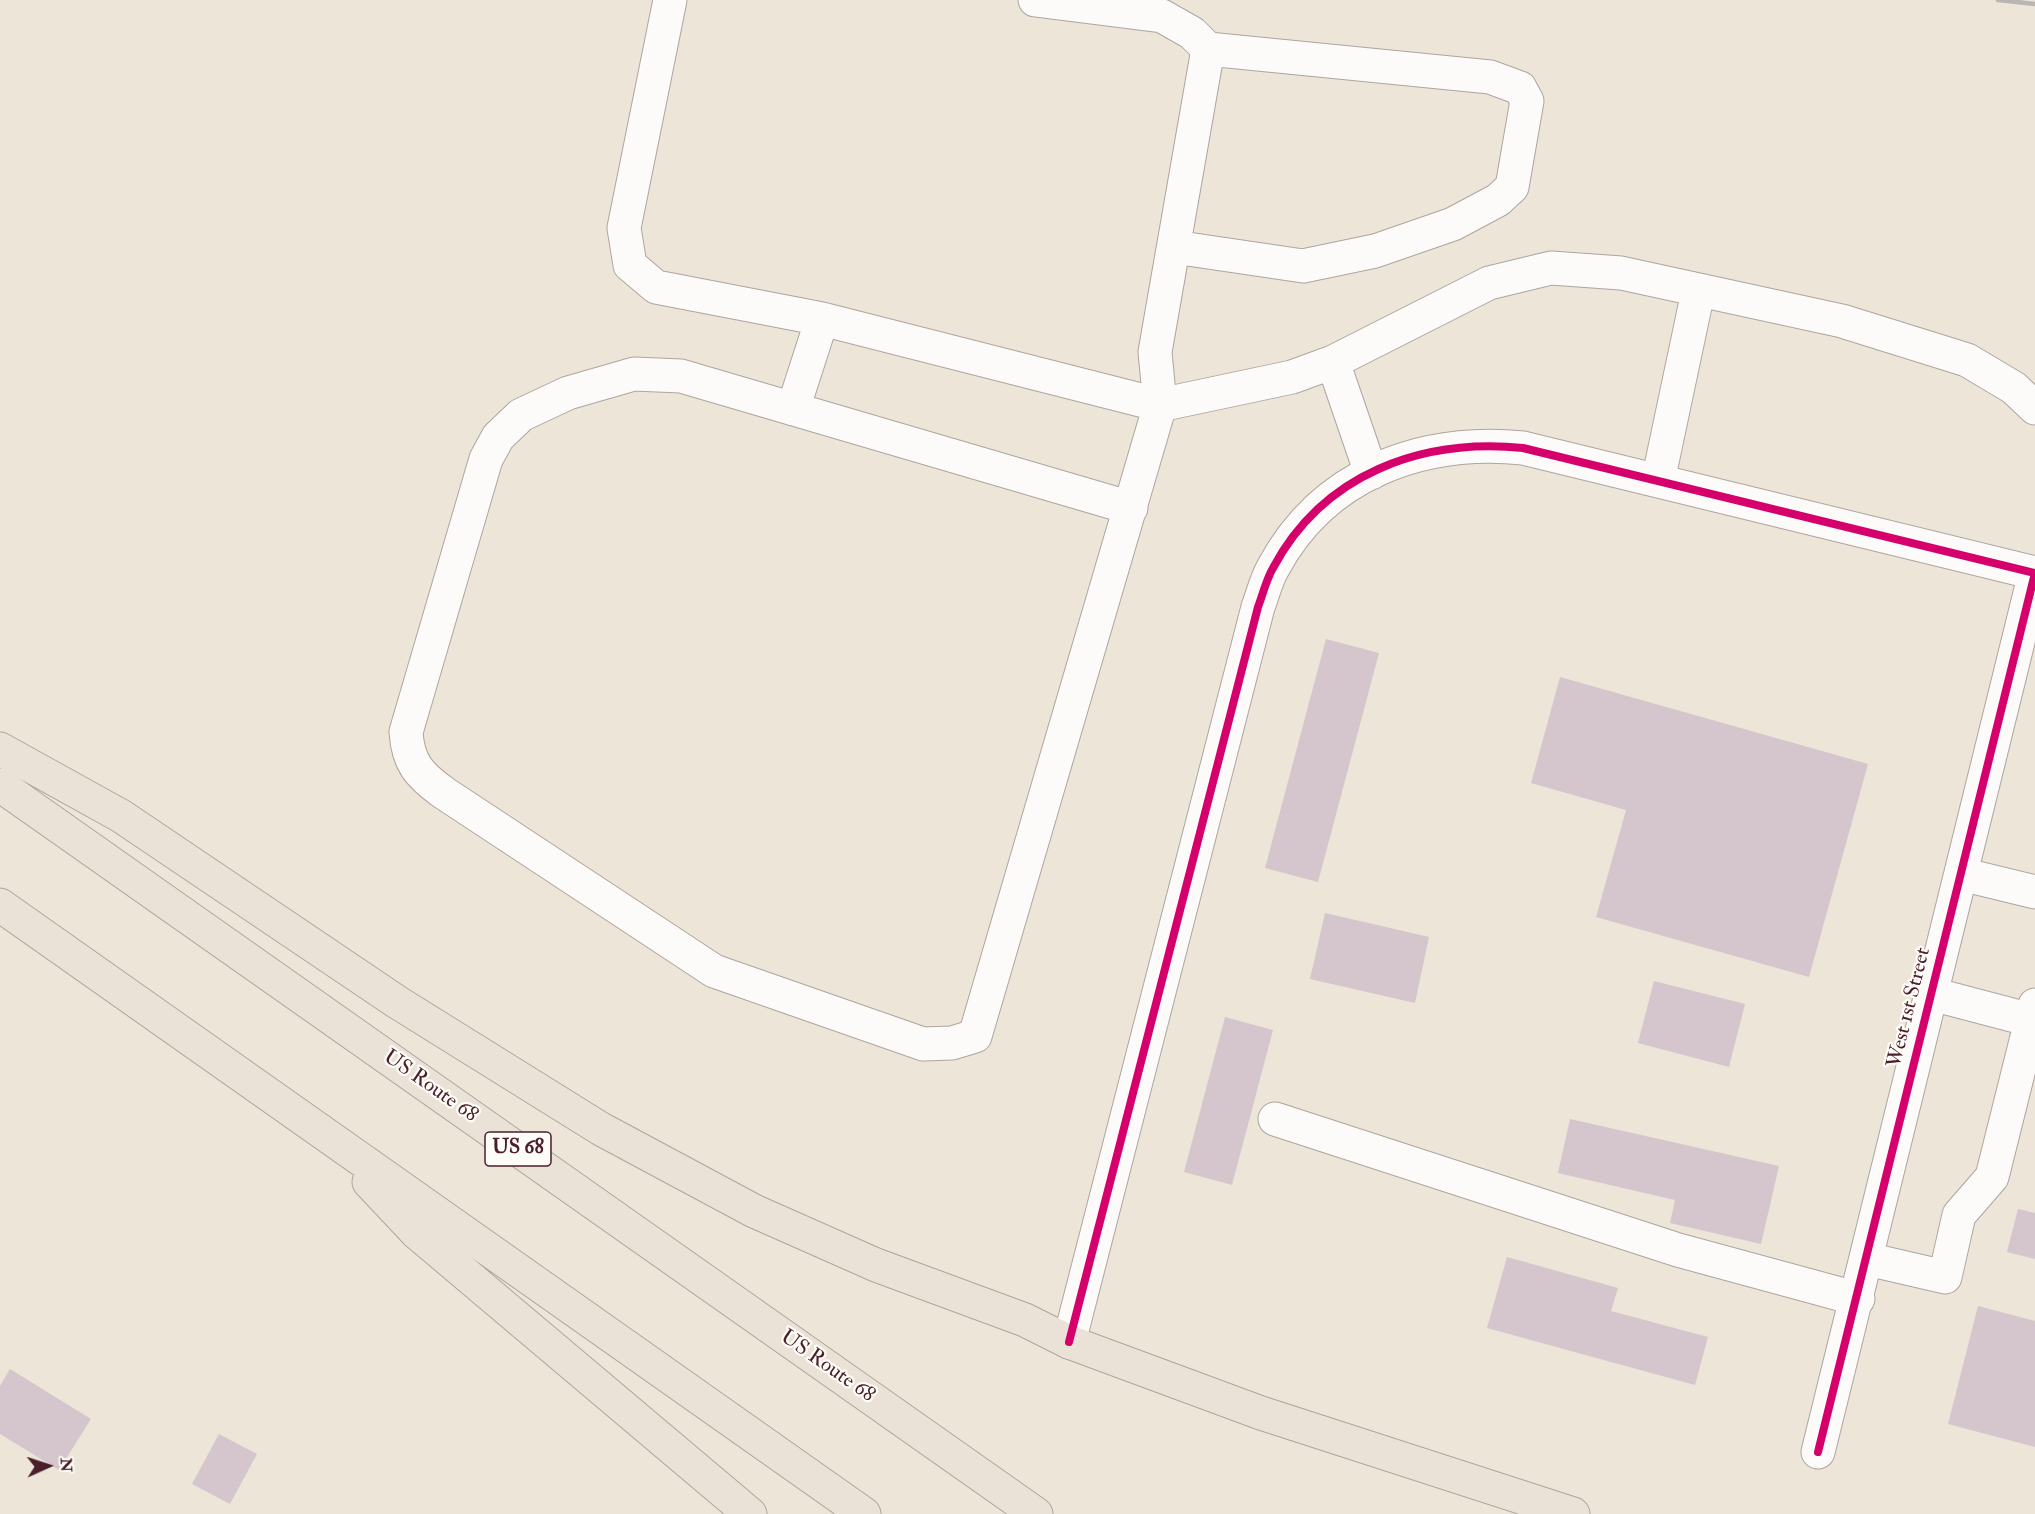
<!DOCTYPE html>
<html>
<head>
<meta charset="utf-8">
<style>
	body { margin:0 }
	#map { position:relative; width:2035px; height:1514px; overflow:hidden; background:#ece5d8; font-family:"IM FELL Double Pica",serif }
	canvas { display:block }
	.north { position:absolute; left:18px; top:1436px; width:60px; height:60px; -webkit-text-stroke:4px #fdfcf7; paint-order:stroke; rotate:87deg; font-size:16px; font-weight:700; line-height:24px; text-align:center; color:#4a1f2b }
	.north::after { content:''; display:block; margin:auto; width:21px; height:27px; background:#4a1f2b; clip-path:polygon(50% 0,100% 100%,50% 72%,0 100%) }
</style>
</head>
<body>
<div id="map">
<canvas width="2035" height="1514"></canvas>
<div class="north">N</div>
</div>
<script>
const c = document.querySelector('canvas').getContext('2d');
c.lineJoin = 'round';
function fill(path, color) {
  c.fillStyle = color;
  c.fill(path, 'evenodd');
}
function stroke(path, color, width, dash) {
  c.strokeStyle = color;
  c.lineWidth = width;
  c.lineCap = dash ? 'butt' : 'round';
  c.setLineDash(dash || []);
  c.stroke(path);
}
function label(font, color, halo, rows, align = 'center') {
  c.font = font + ' "IM FELL Double Pica",serif';
  c.lineWidth = 4.5;
  c.setLineDash([]);
  c.textBaseline = 'middle';
  c.strokeStyle = halo;
  c.fillStyle = color;
  for (const [text, x, y, turn = 0] of rows) {
    c.save();
    c.translate(x, y);
    c.rotate((+turn || 0) * Math.PI / 180);
    c.textAlign = isNaN(turn) ? turn : align;
    if (halo) c.strokeText(text, 0, 0);
    c.fillText(text, 0, 0);
    c.restore();
  }
}
fill(new Path2D(`
	M1326,639L1379,653L1318,882L1265,868Z
	M1560,677L1868,764L1809,977L1596,917L1626,810L1531,783Z
	M1325,913L1429,937L1415,1003L1310,979Z
	M1654,981L1745,1004L1729,1067L1638,1043Z
	M1225,1017L1273,1030L1232,1185L1184,1172Z
	M1570,1119L1779,1166L1761,1244L1670,1223L1675,1200L1558,1173Z
	M2018,1209L2035,1213V1259L2007,1252Z
	M1507,1257L1618,1288L1611,1311L1708,1337L1695,1385L1487,1328Z
	M1978,1306L2035,1321V1447L1948,1424Z
	M10,1369L91,1419L59,1470L0,1434V1386Z
	M219,1434L257,1454L230,1504L192,1484Z`), '#d4c6cc');
const minor = new Path2D(`
	M670,0L624,228L630,265L656,287L822,319L793,409
	M1035,0L1162,16L1192,33L1208,49L1490,77L1520,88L1527,101L1512,187L1498,200L1453,224L1375,251L1303,266L1174,247
	M822,319L1160,405L1155,352L1208,49
	M1333,362L1371,473
	M1658,481L1698,292
	M1131,508L681,376L634,374L568,393L521,415L498,437L486,459L406,732C408,763 419,775 444,793L714,971L923,1044L952,1043L975,1036L1160,405L1292,377L1333,362L1489,283L1551,268L1621,273L1842,321L1967,360L2014,388L2035,408
	M1961,874L2035,892
	M1932,994L2031,1020
	M1275,1119L1678,1250L1858,1299
	M1867,1259L1945,1277L1959,1215L1992,1177L2035,1005
	M1069,1342L1258,607C1263,594 1266,580 1273,568C1323,474 1421,438 1523,448L2035,573
	M1818,1452L2035,573`);
const major = new Path2D(`
	M1069,1342L1261,1413L1573,1514`);
const highway = new Path2D(`
	M0,749L121,816L397,1002L601,1129L754,1211L876,1265L1025,1320L1069,1342
	M0,785L1036,1514
	M0,905L864,1514
	M369,1182L417,1233L750,1514`);
stroke(minor, '#aea59f', 35);
stroke(major, '#aea59f', 35);
stroke(highway, '#aea59f', 35);
stroke(minor, '#fcfbf9', 33);
stroke(major, '#ebe2d7', 33);
stroke(highway, '#ebe2d7', 33);
stroke(new Path2D(`
	M1998,0L2035,4`), '#bab4b3', 4.5);
stroke(new Path2D(`
	M1069,1342L1258,607C1263,594 1266,580 1273,568C1323,474 1421,438 1523,448L2035,573
	M1818,1452L2035,573`), '#d6006c', 8);
for (const [x, y, w] of [
	[518,1149,66]
]) {
  const box = new Path2D();
  box.roundRect(x - w / 2, y - 17, w, 34, 4.5);
  c.fillStyle = '#fdfcf7';
  c.fill(box);
  stroke(box, '#4a1f2b', 1.5);
}
label('bold 20px', '#4a1f2b', null, [
	["US 68",518,1149]
]);
label('21px', '#4a1f2b', '#fdfcf7', [
	["West 1st Street",1910,1008,-76],
	["US Route 68",430,1087,35],
	["US Route 68",827,1367,35]
]);
</script>
</body>
</html>
